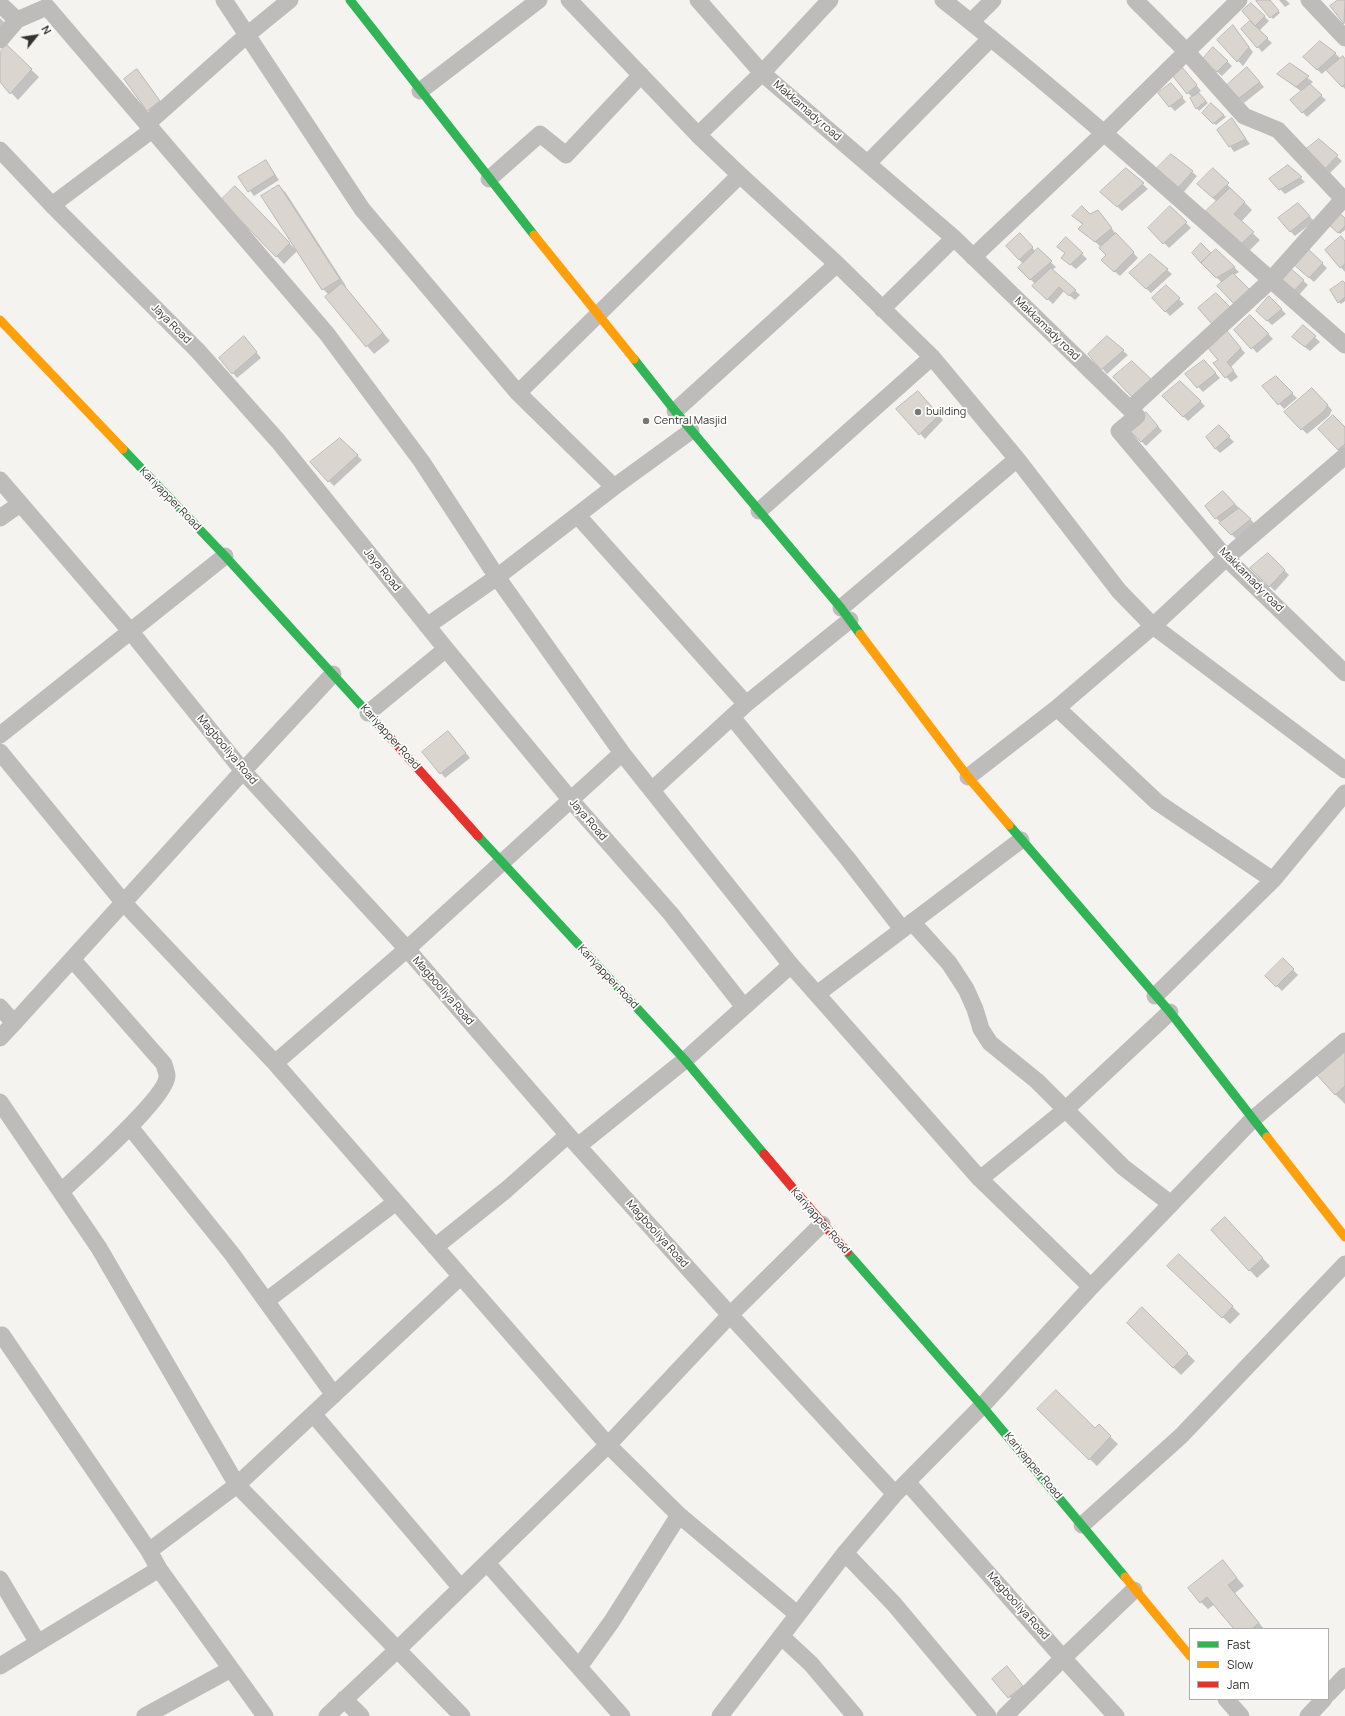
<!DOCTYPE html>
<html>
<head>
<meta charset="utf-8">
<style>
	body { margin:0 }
	#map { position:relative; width:1345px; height:1716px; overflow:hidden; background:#f5f3f0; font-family:Manrope,sans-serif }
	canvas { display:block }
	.legend { position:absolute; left:1189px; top:1628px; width:140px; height:72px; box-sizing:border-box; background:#fff; border:1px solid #aeadad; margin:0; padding:5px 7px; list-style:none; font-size:12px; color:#353331 }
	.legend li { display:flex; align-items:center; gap:8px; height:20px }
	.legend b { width:20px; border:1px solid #aeadad }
	.north { position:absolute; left:16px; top:16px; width:40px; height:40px; -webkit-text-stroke:3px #fff; paint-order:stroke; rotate:60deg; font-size:11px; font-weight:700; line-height:16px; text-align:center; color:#353331 }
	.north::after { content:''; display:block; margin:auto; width:14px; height:18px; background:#353331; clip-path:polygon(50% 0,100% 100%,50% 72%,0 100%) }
</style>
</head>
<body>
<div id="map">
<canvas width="1345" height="1716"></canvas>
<ul class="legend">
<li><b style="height:5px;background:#30b455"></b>Fast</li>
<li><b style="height:5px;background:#ff9f0a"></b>Slow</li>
<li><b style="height:5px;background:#e5322d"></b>Jam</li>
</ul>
<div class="north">N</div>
</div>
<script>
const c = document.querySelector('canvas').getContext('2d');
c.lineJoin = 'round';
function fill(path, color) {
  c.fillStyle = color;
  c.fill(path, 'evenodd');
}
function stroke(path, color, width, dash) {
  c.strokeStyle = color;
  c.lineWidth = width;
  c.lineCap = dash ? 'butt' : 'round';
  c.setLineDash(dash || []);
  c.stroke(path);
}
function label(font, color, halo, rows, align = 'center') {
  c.font = font + ' Manrope,sans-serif';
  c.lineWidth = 3.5;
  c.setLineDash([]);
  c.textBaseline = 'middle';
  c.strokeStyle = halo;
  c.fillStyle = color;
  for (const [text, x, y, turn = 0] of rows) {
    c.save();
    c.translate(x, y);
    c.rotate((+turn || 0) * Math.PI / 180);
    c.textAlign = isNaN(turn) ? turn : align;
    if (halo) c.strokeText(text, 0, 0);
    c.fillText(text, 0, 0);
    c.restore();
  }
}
fill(new Path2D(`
	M1259,0H1269L1280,13L1273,19Z
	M1279,0H1286L1290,4L1285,7Z
	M1340,0H1345V23L1331,6Z
	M1264,16L1269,21L1259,31L1272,43L1262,52L1243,29L1252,21Z
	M0,18L10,28L0,30Z
	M1233,26L1253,52L1243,66L1218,40Z
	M7,47L39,77L18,100L0,81V54Z
	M1335,53L1341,59L1345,60V89L1327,69L1322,74L1309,62Z
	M1227,61L1232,66L1222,76L1208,64Z
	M1290,64L1313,82L1309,85L1326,100L1307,117L1292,100L1302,92L1278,74Z
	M137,71L164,106L153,115L148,110Z
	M1186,72L1201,91L1198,93L1208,103L1199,111L1191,99L1193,98L1188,93Z
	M1252,73L1264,87L1244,103L1239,98Z
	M1175,89L1186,102L1175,111L1170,106Z
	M1212,105L1226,117L1216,125L1204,113Z
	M1232,120L1250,144L1234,152L1219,130Z
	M1319,140L1342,161L1328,175L1323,170Z
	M1171,155L1197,176L1183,193L1161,175Z
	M266,161L279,180L254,196L240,177Z
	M1288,166L1305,182L1285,194L1280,189Z
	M1126,169L1148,189L1122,211L1102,192Z
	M1213,170L1252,210L1241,222L1260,240L1248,252L1207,211L1217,202L1203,189Z
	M279,186L286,193L346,286L345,287L390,341L374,354L326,298L329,295L323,289Z
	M235,187L297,251L284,264L222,200Z
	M1298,204L1314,221L1295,236L1290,231Z
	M1170,207L1191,228L1169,248L1149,228Z
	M1074,216H1102L1116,234L1138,258L1120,276L1107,265V255L1101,247L1085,233L1083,225Z
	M1345,220V230L1340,234L1329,223Z
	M1066,238L1087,259L1076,269L1067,262Z
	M1025,239L1036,252L1038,250L1056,267L1052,270L1080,295L1075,300L1064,291L1053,304L1033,286L1035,284L1020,268L1023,264L1007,246Z
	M1345,242V272L1326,250Z
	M1201,245L1211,255L1234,267L1239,272L1222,283L1202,262Z
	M1307,249L1327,268L1314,282L1298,268Z
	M1150,255L1172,274L1151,293L1130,273Z
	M1290,269L1308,285L1298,296L1281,278Z
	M1345,284V301L1341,304L1339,302Z
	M1166,286L1184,304L1170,316L1153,298Z
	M1269,297L1286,314L1272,325L1262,316Z
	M1250,316L1273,339L1257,353L1236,330Z
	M1303,326L1320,342L1310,351L1298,342Z
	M1227,332L1245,353L1231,367L1238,377L1231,382L1226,377L1219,360Z
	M1107,338L1128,355L1107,374L1090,354Z
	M249,343L261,358L237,378L233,373Z
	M1204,361L1220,378L1203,392L1186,374Z
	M1276,378L1297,398L1284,409L1263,386Z
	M1312,389L1332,410L1329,416L1307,434L1286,413Z
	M1163,396L1200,401L1205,406L1188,421Z
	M923,397L943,420L925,439L897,409Z
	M1151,418L1162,431L1146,446L1130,430Z
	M1219,427L1234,442L1220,453L1215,448Z
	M1345,428V453L1343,454L1338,450Z
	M340,439L362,460L334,486L329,481Z
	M1228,497L1255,524L1236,539L1216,518Z
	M1268,554L1289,575L1275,591L1251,568Z
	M453,737L470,758L445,778L441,773Z
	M1283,959L1298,975L1282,991L1267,976Z
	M1345,1052V1104L1335,1094Z
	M1232,1226L1270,1266L1257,1278L1212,1230Z
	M1179,1255L1240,1314L1230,1324L1169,1266Z
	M1142,1309L1195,1361L1181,1375L1128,1323Z
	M1038,1409L1095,1430L1099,1426L1118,1444L1097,1466Z
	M1223,1562L1244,1586L1235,1593L1264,1629H1235L1215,1604L1208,1609L1201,1602Z
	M1012,1673L1027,1691L1014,1702L994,1679Z`), '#0003');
const building = new Path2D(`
	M1258,0H1270L1279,11L1270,18L1256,1Z
	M1338,0H1345L1344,24L1330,6Z
	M1251,3L1265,16L1255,26L1242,11Z
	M1250,21L1268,38L1257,48L1241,29Z
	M1233,25L1249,47L1237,62L1217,40Z
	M1320,41L1336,53L1317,70L1303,57Z
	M7,45L32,69L10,94L0,82V52Z
	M1213,47L1228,61L1217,72L1202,60Z
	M1343,56L1345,59V84L1342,87L1326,70Z
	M1290,63L1309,76L1296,87L1277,74Z
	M1181,66L1197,85L1187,94L1172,75Z
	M1247,67L1260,82L1238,99L1227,85Z
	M137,69L160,101L147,111L124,79Z
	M1171,83L1183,97L1169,107L1158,93Z
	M1310,84L1322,95L1302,113L1290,100Z
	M1199,93L1206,101L1196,109L1190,98Z
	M1211,103L1224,115L1213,124L1202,113Z
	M1232,118L1246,139L1229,147L1217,130Z
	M1319,139L1338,155L1323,171L1305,150Z
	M1171,154L1193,171L1177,189L1155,170Z
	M266,160L275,175L248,192L238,177Z
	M1288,165L1302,177L1279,190L1269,179Z
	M1126,168L1144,183L1117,207L1100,192Z
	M1213,168L1229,183L1213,198L1197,184Z
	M279,185L340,279L322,290L261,196Z
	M235,186L290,243L276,257L221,200Z
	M1230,188L1245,202L1234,214L1254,232L1240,245L1206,211Z
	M1298,203L1310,216L1290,232L1278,218Z
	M1082,206L1090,214L1098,210L1112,228L1095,242L1078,229L1083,224L1072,216Z
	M1170,206L1187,222L1163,244L1148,228Z
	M1338,212L1345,218V226L1338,233L1327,223Z
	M1020,233L1033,247L1019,260L1006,246Z
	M1116,233L1134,252L1114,272L1101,260L1106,255L1099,248Z
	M1341,236L1345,241V264L1340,268L1325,250Z
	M1066,237L1083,253L1070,265L1061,258L1065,253L1057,247Z
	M1201,243L1211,253L1201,263L1192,253Z
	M1038,248L1052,261L1030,280L1018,268Z
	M1307,248L1323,263L1309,278L1292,263Z
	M1216,249L1235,267L1216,278L1201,263Z
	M1150,254L1168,269L1146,289L1129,273Z
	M1051,268L1076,290L1069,296L1059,287L1047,300L1032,286Z
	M1290,268L1304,280L1293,292L1280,278Z
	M1233,273L1251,291L1235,305L1217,286Z
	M1343,281L1345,283V297L1338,303L1330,290Z
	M342,283L383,333L366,347L325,297Z
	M1166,285L1180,298L1165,312L1152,298Z
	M1216,293L1231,308L1212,324L1198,308Z
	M1269,296L1282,309L1267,321L1256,311Z
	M1250,315L1269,334L1251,349L1234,330Z
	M1303,325L1316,336L1305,347L1292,337Z
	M1227,331L1241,348L1227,362L1234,371L1225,378L1213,363L1218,360L1208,348Z
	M244,336L257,352L232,374L219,358Z
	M1107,336L1124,350L1101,370L1088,354Z
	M1204,360L1216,373L1197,388L1185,374Z
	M1132,361L1153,381L1133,398L1113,377Z
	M1276,376L1293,393L1278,405L1262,386Z
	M1180,381L1201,401L1183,417L1162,396Z
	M1312,388L1328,405L1324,411L1301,430L1284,412Z
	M918,391L939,415L919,435L896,409Z
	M1146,412L1158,426L1141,442L1129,430Z
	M1333,415L1345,427V444L1338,450L1318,429Z
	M1219,425L1230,436L1215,449L1206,437Z
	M340,438L358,455L328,482L310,462Z
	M1223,491L1235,504L1215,519L1205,506Z
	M1239,508L1251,519L1231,535L1219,523Z
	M1268,553L1285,570L1269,587L1250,568Z
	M448,731L466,753L440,774L422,752Z
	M1283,958L1294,969L1276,987L1265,976Z
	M1345,1051V1086L1335,1095L1317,1075Z
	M1225,1217L1263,1258L1249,1271L1211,1230Z
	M1179,1254L1233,1306L1222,1318L1167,1266Z
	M1142,1307L1188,1353L1173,1368L1127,1323Z
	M1056,1390L1095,1428L1099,1424L1111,1436L1089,1460L1037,1409Z
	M1223,1560L1237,1578L1228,1585L1259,1623L1252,1629H1234L1207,1597L1200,1603L1188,1588Z
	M1007,1666L1023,1686L1008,1698L992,1679Z`);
fill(building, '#dad5cf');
stroke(building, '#bab9b7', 1);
stroke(new Path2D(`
	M224,0L362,209L518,393L614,487
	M569,0L698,135L740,175L837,264L932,357L1017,459L1119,591L1153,626L1345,770
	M698,0L762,73L954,238L1137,416L1119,431L1226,558L1345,673
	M943,0C1082,109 1212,229 1345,345
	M1135,0L1186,51L1244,116L1278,130L1345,201
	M1309,0L1345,38
	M0,4L17,20
	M971,22L993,0
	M0,40L17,20L47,7L327,334L422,462L497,577L622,753L791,965L980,1179L1091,1287
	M420,91L539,0
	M147,124L247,35L290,0
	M698,135L762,73L830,0
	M0,150L52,205L198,351L278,441L446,649L570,799L671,914L744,1007
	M868,163L991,38
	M489,179L540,134L566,155L641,75
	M52,205L152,130
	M973,257L1104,133L1239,0
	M882,309L954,238
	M518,393L740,175
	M1130,409L1271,280L1345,197
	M675,411L837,264
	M0,480L131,632L243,771L407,949L568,1135L730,1315L895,1494
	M759,511L932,357
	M578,516L746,704L652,790
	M0,518L20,504
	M841,608L1017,459
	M427,626L497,577L614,487L691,431
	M746,704L850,620
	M1057,708L1157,802L1273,880
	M368,713L446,649
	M732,717L847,858L902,929
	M0,735L225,556
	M0,752L124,903L275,1063L608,1445L679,1515L797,1614
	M968,777L1057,708L1153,626L1226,558L1345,456
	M912,922L949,963L966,989L975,1009L981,1029L990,1043L1037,1081L1123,1167L1171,1204
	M817,994L1021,840
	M1155,996L1273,880L1345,793
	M0,1007L14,1023L0,1038
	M14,1023L243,771L333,674
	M275,1063L407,949L622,753
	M0,1102L99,1248L237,1485L462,1716
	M130,1127L232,1254L334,1395
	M578,1146L685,1060L791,965
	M980,1179L1065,1110L1170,1012
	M61,1192C79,1174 167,1098 167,1076C167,1073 165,1068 164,1064L72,959
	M435,1247L506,1190L568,1135
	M266,1301L396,1202
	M0,1337L2,1335L149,1551L159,1569L265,1716
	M314,1415L461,1588
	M907,1482L1063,1658L1134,1590
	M1082,1525L1181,1436L1345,1264
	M149,1551L237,1485L460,1277
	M845,1553L894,1604L988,1716
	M487,1563L622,1716
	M0,1579L38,1643
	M781,1636L811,1664L855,1716
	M0,1666L159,1569
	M579,1667L612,1621L679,1515
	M1328,1694L1345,1676
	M344,1699L361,1716
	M1226,1699L1241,1716
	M145,1716L231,1669
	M327,1716L397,1650L608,1445L730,1315L822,1224
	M720,1716L845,1553L895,1494L982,1406L1091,1287L1253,1119L1345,1041
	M1005,1716L1063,1658L1116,1716
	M1308,1716L1324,1699`), '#bdbcbb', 17);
stroke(new Path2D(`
	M350,0L534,235
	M634,359L675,411L841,608L860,634
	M123,449L225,556L388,735
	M1009,825L1170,1012L1267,1137
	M478,836L685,1060L764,1154
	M847,1252L982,1406L1125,1577`), '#30b455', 9);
stroke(new Path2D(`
	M534,235L634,359
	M0,320L123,449
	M860,634L968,777L1009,825
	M1267,1137L1345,1237
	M1125,1577L1190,1656`), '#ff9f0a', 9);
stroke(new Path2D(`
	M388,735L478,836
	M764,1154L847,1252`), '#e5322d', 9);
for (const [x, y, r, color] of [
	[918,412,4,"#787674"],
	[646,421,4,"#787674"]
]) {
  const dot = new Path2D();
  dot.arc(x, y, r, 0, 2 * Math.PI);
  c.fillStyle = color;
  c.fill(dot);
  stroke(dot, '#fff', 1.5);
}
label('11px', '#353331', '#fff', [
	["Makkamady road",807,111,41],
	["Jaya Road",171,324,45],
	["Makkamady road",1047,329,44],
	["Kariyapper Road",170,499,46],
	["Jaya Road",382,570,51],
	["Makkamady road",1251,580,45],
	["Kariyapper Road",390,737,48],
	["Magbooliya Road",227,750,50],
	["Jaya Road",588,820,49],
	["Kariyapper Road",608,977,47],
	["Magbooliya Road",443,991,49],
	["Kariyapper Road",820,1221,49],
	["Magbooliya Road",657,1234,48],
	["Kariyapper Road",1033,1466,50],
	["Magbooliya Road",1018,1606,48]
]);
label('11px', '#353331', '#fff', [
	["building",926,412],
	["Central Masjid",654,421]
], 'left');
</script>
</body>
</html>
